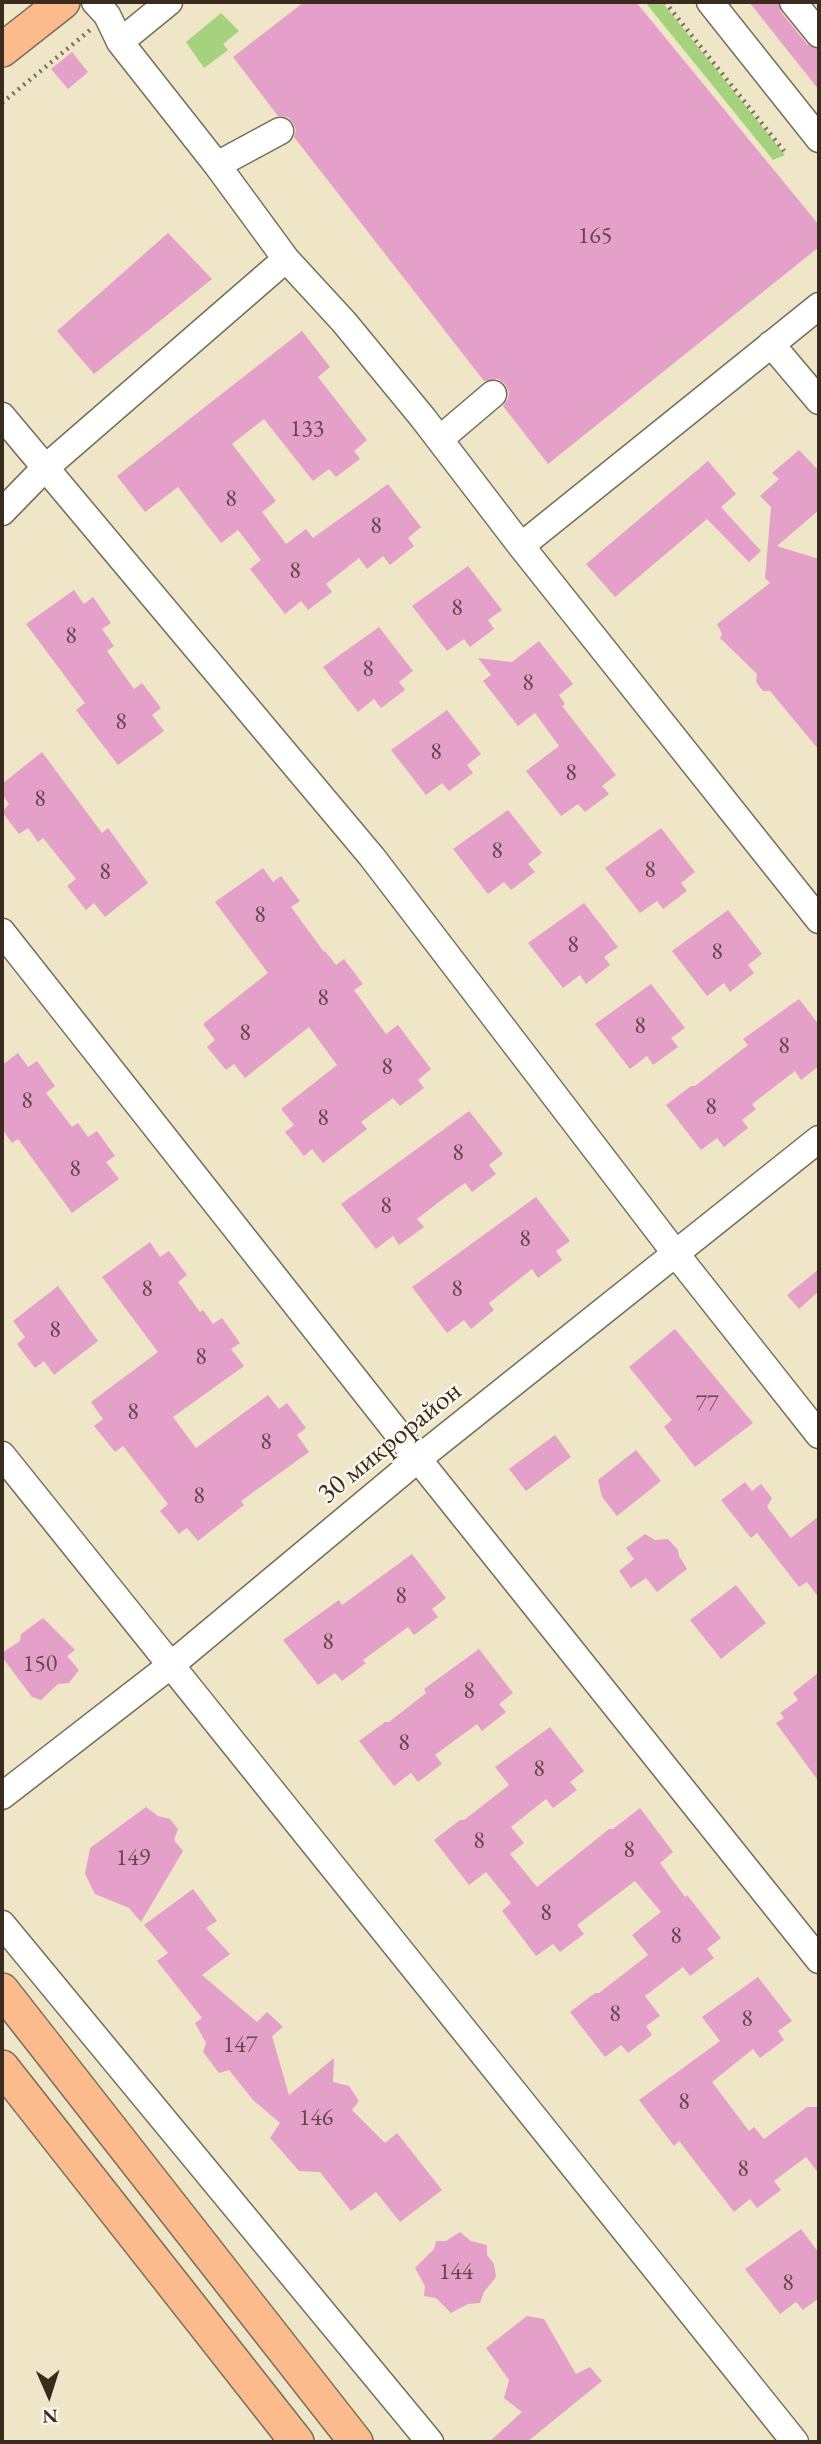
<!DOCTYPE html>
<html>
<head>
<meta charset="utf-8">
<style>
	body { margin:0 }
	#map { position:relative; width:821px; height:2444px; overflow:hidden; background:#efe6c8; font-family:"EB Garamond",serif }
	canvas { display:block }
	.frame { position:absolute; inset:0; border:4px solid #3b2a1e; pointer-events:none }
	.north { position:absolute; left:14px; top:2360px; width:70px; height:70px; -webkit-text-stroke:5px #fbf7ec; paint-order:stroke; rotate:177deg; font-size:19px; font-weight:700; line-height:28px; text-align:center; color:#3b2a1e }
	.north::after { content:''; display:block; margin:auto; width:24px; height:32px; background:#3b2a1e; clip-path:polygon(50% 0,100% 100%,50% 72%,0 100%) }
</style>
</head>
<body>
<div id="map">
<canvas width="821" height="2444"></canvas>
<div class="frame"></div>
<div class="north">N</div>
</div>
<script>
const c = document.querySelector('canvas').getContext('2d');
c.lineJoin = 'round';
function fill(path, color) {
  c.fillStyle = color;
  c.fill(path, 'evenodd');
}
function stroke(path, color, width, dash) {
  c.strokeStyle = color;
  c.lineWidth = width;
  c.lineCap = dash ? 'butt' : 'round';
  c.setLineDash(dash || []);
  c.stroke(path);
}
function label(font, color, halo, rows, align = 'center') {
  c.font = font + ' "EB Garamond",serif';
  c.lineWidth = 5;
  c.setLineDash([]);
  c.textBaseline = 'middle';
  c.strokeStyle = halo;
  c.fillStyle = color;
  for (const [text, x, y, turn = 0] of rows) {
    c.save();
    c.translate(x, y);
    c.rotate((+turn || 0) * Math.PI / 180);
    c.textAlign = isNaN(turn) ? turn : align;
    if (halo) c.strokeText(text, 0, 0);
    c.fillText(text, 0, 0);
    c.restore();
  }
}
fill(new Path2D(`
	M645,2H662L785,155L773,160Z
	M221,13L239,31L223,44L228,50L204,68L186,42Z`), '#a6d17d');
fill(new Path2D(`
	M304,2H636L819,225V247L548,464L503,406L508,399L509,392L505,384L498,379L484,381L294,137L296,131L293,123L288,117L278,116L233,57Z
	M749,2H778L781,12L807,44L819,49V90Z
	M72,52L88,72L68,89L51,69Z
	M168,233L212,279L94,374L57,331Z
	M302,331L330,367L318,377L367,440L354,451L360,459L336,477L329,469L313,481L264,419L232,444L276,501L262,512L286,544L306,529L313,538L388,484L421,527L408,538L414,546L390,565L383,556L367,569L359,558L326,584L332,592L308,610L301,601L285,614L250,569L261,560L238,530L221,543L178,487L145,512L117,476Z
	M799,450L819,471V510L777,546L819,559V750L770,691H763L756,682L757,674L720,638L722,634L717,624L770,583L765,578L771,507L760,496L779,479L772,473Z
	M708,461L736,494L721,507L761,551L749,562L707,519L615,597L586,564Z
	M468,566L502,610L488,620L494,629L470,647L464,639L447,651L412,606Z
	M74,590L84,604L93,597L111,623L102,629L114,646L107,651L134,689L142,683L161,708L152,715L164,731L118,765L76,710L85,703L26,624Z
	M379,627L413,671L399,682L405,690L381,708L374,699L358,712L323,667Z
	M539,641L573,684L559,695L565,704L562,706L616,775L602,786L609,794L585,812L578,804L561,816L526,771L559,746L535,713L518,726L483,681L491,675L478,658L512,662Z
	M447,710L481,754L467,765L473,773L449,791L442,783L426,795L391,750Z
	M42,752L102,833L108,828L148,883L105,917L94,903L86,910L67,886L76,879L43,838L38,842L28,828L19,834L2,812L9,804L2,794V784Z
	M508,810L542,853L528,864L535,872L511,890L504,882L488,894L453,849Z
	M661,828L695,872L681,883L687,891L663,909L657,901L640,913L605,868Z
	M263,868L273,882L281,876L300,901L291,907L324,952L325,951L336,965L344,959L363,984L354,990L386,1034L398,1025L431,1069L418,1080L424,1088L400,1106L393,1098L361,1122L367,1129L323,1163L312,1149L304,1156L285,1132L294,1125L281,1109L337,1065L309,1027L245,1078L234,1064L226,1070L207,1047L215,1040L203,1024L268,973L215,902Z
	M584,903L618,947L604,957L610,965L586,984L580,975L563,988L528,943Z
	M728,910L762,954L748,965L754,973L730,992L724,983L707,996L672,951Z
	M651,984L685,1028L671,1038L678,1047L653,1065L647,1056L630,1069L595,1024Z
	M799,999L819,1025V1066L801,1080L795,1071L752,1104L756,1109L742,1120L748,1128L724,1147L717,1138L701,1150L666,1105L691,1086H695L748,1045L743,1039Z
	M18,1053L28,1067L37,1061L55,1086L46,1093L72,1127L78,1123L88,1137L97,1131L115,1156L106,1162L119,1179L72,1213L18,1139L12,1143L2,1129V1065Z
	M469,1111L503,1154L489,1165L496,1174L472,1192L465,1183L448,1195L417,1219L424,1227L399,1245L393,1236L376,1249L341,1204Z
	M536,1197L570,1241L556,1251L562,1260L538,1278L532,1269L489,1303L494,1310L471,1329L464,1320L447,1333L412,1287Z
	M150,1242L160,1257L169,1251L187,1275L178,1282L200,1312L203,1310L213,1324L222,1318L240,1343L231,1349L244,1366L173,1417L196,1448L268,1395L279,1409L287,1403L306,1428L297,1435L309,1452L241,1501L244,1505L198,1541L187,1528L179,1534L160,1511L168,1504L123,1446L115,1452L94,1426L103,1419L91,1402L158,1352L102,1277Z
	M819,1269V1291L799,1309L787,1295Z
	M58,1286L98,1341L54,1375L44,1361L35,1368L17,1344L25,1337L13,1321Z
	M675,1329L753,1423L695,1467L664,1427L672,1420L629,1367Z
	M555,1435L571,1457L526,1491L509,1469Z
	M636,1450L661,1481L617,1516L602,1497L598,1480Z
	M745,1482L752,1491L761,1484L772,1498L767,1507L791,1538L819,1516V1598L807,1582L799,1587L757,1533L751,1538L721,1500Z
	M645,1534L655,1540L668,1539L678,1550L679,1556L687,1569L657,1592L646,1578L631,1588L619,1571L634,1559L626,1548Z
	M412,1554L446,1598L432,1609L438,1617L414,1635L408,1627L363,1660L366,1663L342,1681L335,1673L318,1685L283,1640L339,1600L342,1605Z
	M736,1585L766,1623L721,1659L690,1620Z
	M43,1618L75,1650L67,1656L79,1670L69,1683L58,1684L41,1700L32,1697L2,1657V1653L20,1641L21,1634Z
	M479,1649L513,1693L499,1704L506,1712L482,1731L477,1724L435,1755L442,1764L418,1782L411,1773L394,1786L359,1741L385,1722H389L426,1693L424,1689Z
	M819,1672V1782L776,1723L784,1718L780,1713L798,1700L793,1693Z
	M550,1727L584,1771L570,1782L577,1790L553,1808L546,1799L511,1827L524,1843L510,1854L537,1887L609,1829H613L640,1808L673,1852L660,1863L685,1897L687,1895L721,1938L707,1949L714,1958L690,1976L683,1967L645,1996L660,2016L646,2026L652,2035L628,2053L621,2045L605,2057L570,2012L595,1993H599L648,1955L632,1935L661,1912L635,1881L577,1925L584,1934L560,1952L553,1944L536,1956L502,1911L511,1903L486,1872L469,1885L434,1840L460,1820H464L509,1785L495,1767Z
	M146,1807L158,1816L170,1819L178,1829L174,1840L183,1851L141,1922L129,1908L95,1894L85,1874L90,1848Z
	M193,1889L217,1921L206,1928L230,1954L202,1975L257,2022L267,2012L283,2027L272,2036L289,2095L334,2058L333,2082L349,2086L359,2101L352,2110L385,2143L397,2133L442,2190L400,2222L376,2192L351,2211L320,2172L299,2171L270,2138L280,2123L253,2100L229,2070L219,2073L203,2052L206,2043L195,2023L202,2018L157,1961L168,1953L144,1925Z
	M758,1977L792,2021L778,2031L784,2040L760,2058L753,2049L712,2082L749,2131L754,2127L764,2139L807,2107H819V2174L806,2157L774,2181L781,2190L757,2208L750,2199L734,2212L679,2141L674,2146L639,2100L720,2041L702,2017Z
	M801,2229L819,2253V2298L803,2310L796,2302L780,2314L745,2269Z
	M460,2232L471,2241L487,2245V2255L494,2264L496,2277L484,2292L480,2303L468,2304L451,2313L436,2298L424,2296L425,2286L415,2268L434,2249L436,2241H446Z
	M527,2316L544,2319L576,2374L590,2367L602,2381L527,2442H489L522,2412L504,2398L509,2380L486,2348Z`), '#e4a0c9');
const minor = new Path2D(`
	M95,2L107,15L120,42L217,165L286,259L344,322L423,418L521,546L819,920
	M710,2L819,139
	M793,2L819,34
	M120,42L169,2
	M217,165L280,131
	M771,344L819,401
	M2,416L372,857L676,1254L819,1435
	M440,439L493,394
	M2,512L44,469L286,259
	M521,546L819,306
	M2,932L418,1459L819,1960
	M2,1455L795,2442
	M2,1796L171,1665L418,1459L819,1139
	M2,1924L430,2442`);
const major = new Path2D(`
	M2,50L63,2
	M2,1990L356,2442
	M2,2067L297,2442`);
stroke(minor, '#7a6c5a', 29);
stroke(major, '#7a6c5a', 36);
stroke(new Path2D(`
	M665,2L784,151
	M2,103L90,30`), '#7a6c5a', 4.5, [2, 5]);
stroke(minor, '#fff', 26);
stroke(major, '#fbbb8d', 33);
label('24px', '#654849', null, [
	["165",595,236],
	["133",307,429],
	["8",231,499],
	["8",376,526],
	["8",295,571],
	["8",457,608],
	["8",71,636],
	["8",368,669],
	["8",528,683],
	["8",121,722],
	["8",436,752],
	["8",571,773],
	["8",40,799],
	["8",497,851],
	["8",650,870],
	["8",105,872],
	["8",260,915],
	["8",573,945],
	["8",717,952],
	["8",323,998],
	["8",640,1026],
	["8",245,1033],
	["8",784,1046],
	["8",387,1067],
	["8",27,1101],
	["8",711,1107],
	["8",323,1118],
	["8",458,1153],
	["8",75,1169],
	["8",386,1206],
	["8",525,1239],
	["8",147,1289],
	["8",457,1289],
	["8",55,1330],
	["8",201,1357],
	["77",707,1404],
	["8",133,1412],
	["8",266,1442],
	["8",199,1496],
	["8",401,1596],
	["8",328,1642],
	["150",40,1664],
	["8",469,1691],
	["8",404,1743],
	["8",539,1769],
	["8",479,1841],
	["8",629,1850],
	["149",133,1858],
	["8",546,1913],
	["8",676,1936],
	["8",615,2014],
	["8",747,2019],
	["147",240,2045],
	["8",684,2102],
	["146",316,2118],
	["8",743,2169],
	["144",456,2272],
	["8",788,2283]
]);
label('28px', '#3b2a1e', '#fbf7ec', [
	["30 микрорайон",390,1443,-39]
]);
</script>
</body>
</html>
